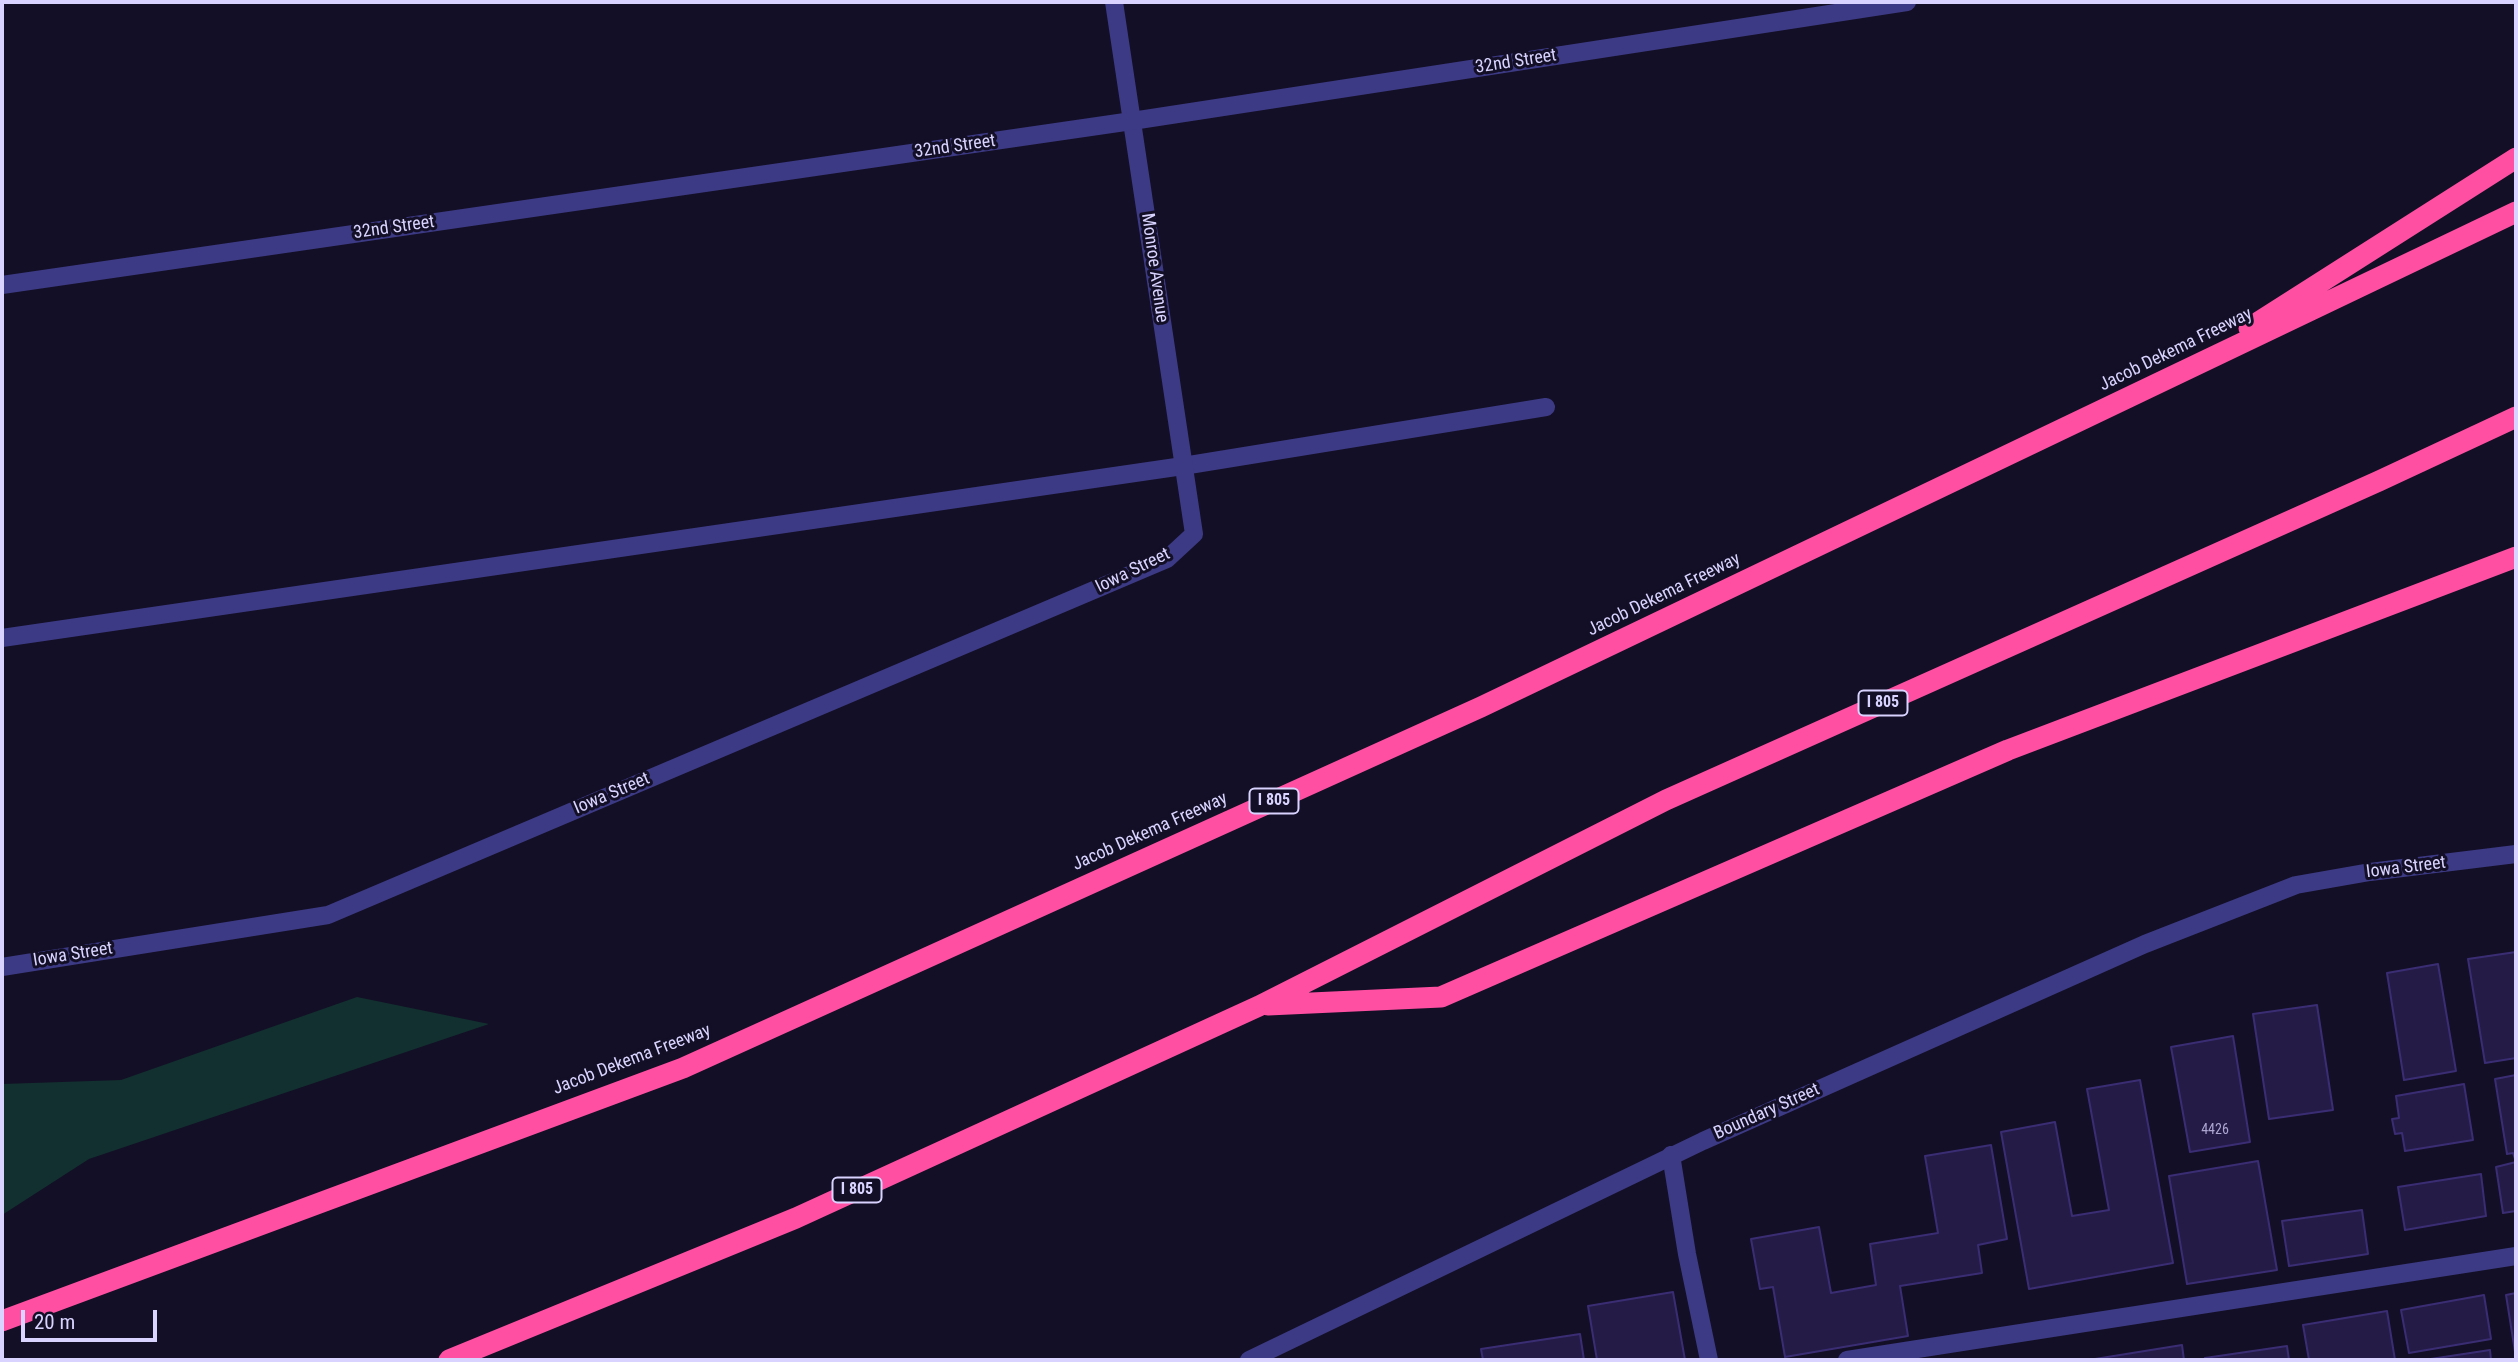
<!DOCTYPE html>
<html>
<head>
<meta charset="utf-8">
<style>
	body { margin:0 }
	#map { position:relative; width:2518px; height:1362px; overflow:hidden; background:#130f26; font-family:"Roboto Condensed",sans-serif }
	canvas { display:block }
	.frame { position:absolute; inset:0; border:4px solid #d9d4ff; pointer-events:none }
	.scale { position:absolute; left:21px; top:1310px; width:136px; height:32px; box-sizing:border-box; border:4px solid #d9d4ff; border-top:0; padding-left:9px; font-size:21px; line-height:24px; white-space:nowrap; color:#d9d4ff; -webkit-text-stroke:5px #130f26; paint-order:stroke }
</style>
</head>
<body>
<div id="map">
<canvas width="2518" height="1362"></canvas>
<div class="frame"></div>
<div class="scale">20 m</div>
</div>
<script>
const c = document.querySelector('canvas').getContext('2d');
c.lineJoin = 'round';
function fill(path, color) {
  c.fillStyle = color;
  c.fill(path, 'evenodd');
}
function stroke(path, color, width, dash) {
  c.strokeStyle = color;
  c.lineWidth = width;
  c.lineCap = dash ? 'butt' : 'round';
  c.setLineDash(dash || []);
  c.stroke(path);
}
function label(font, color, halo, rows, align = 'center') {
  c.font = font + ' "Roboto Condensed",sans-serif';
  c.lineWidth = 6;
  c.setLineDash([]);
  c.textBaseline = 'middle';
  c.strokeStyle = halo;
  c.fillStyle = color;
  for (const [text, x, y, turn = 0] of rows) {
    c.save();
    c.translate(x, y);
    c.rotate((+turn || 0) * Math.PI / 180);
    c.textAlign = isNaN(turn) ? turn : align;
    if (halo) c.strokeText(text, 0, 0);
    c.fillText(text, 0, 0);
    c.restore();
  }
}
fill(new Path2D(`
	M357,997L489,1024L89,1159L2,1215V1084L121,1080Z`), '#12302f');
const building = new Path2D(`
	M2516,952V1058L2485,1063L2468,959Z
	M2438,964L2456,1071L2404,1080L2387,973Z
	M2317,1005L2333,1110L2269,1119L2253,1014Z
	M2233,1036L2250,1142L2190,1152L2171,1047Z
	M2516,1075V1211L2503,1213L2496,1167L2516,1162L2513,1153L2507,1154L2495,1079Z
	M2140,1080L2173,1263L2029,1289L2001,1132L2055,1122L2072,1216L2109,1210L2087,1089Z
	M2464,1084L2473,1140L2405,1151L2402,1133L2395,1134L2392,1119L2399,1118L2396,1096Z
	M1991,1145L2007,1239L1978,1245L1982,1273L1900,1286L1908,1336L1785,1357L1773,1287L1760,1289L1751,1239L1819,1227L1831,1293L1876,1285L1870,1244L1938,1233L1925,1156Z
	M2258,1161L2277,1270L2187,1284L2169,1176Z
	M2481,1174L2486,1216L2405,1230L2398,1187Z
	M2362,1210L2368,1254L2289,1266L2282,1221Z
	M1673,1292L1685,1360H1597L1588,1306Z
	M2516,1293V1358L2506,1295Z
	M2484,1295L2491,1339L2409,1353L2401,1310Z
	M2387,1311L2395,1360H2309L2303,1325Z
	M1580,1334L1584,1360H1483L1481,1349Z
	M2182,1345L2184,1360L2095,1359Z
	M2287,1346L2289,1360H2206L2205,1358Z
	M2490,1350L2491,1360H2424Z`);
fill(building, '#241b47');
stroke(building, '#3b2d73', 2);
stroke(new Path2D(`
	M2,638L1183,466L1546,407
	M1671,1155L1687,1254L1709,1360
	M1847,1360L2516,1256`), '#3d3a85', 18);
stroke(new Path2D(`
	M2,967L328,915L1167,559L1194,534L1114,2
	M1249,1360L1703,1141L2145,944L2296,885L2370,872L2516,854`), '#3d3a85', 18);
stroke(new Path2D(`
	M2,285L1132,121L1907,2`), '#3d3a85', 18);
stroke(new Path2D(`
	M2249,328L2516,158
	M1268,1005L1441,997L2008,750L2516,557
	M2,1321L683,1068L1481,707L2516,212
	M449,1360L796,1218L1259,1006L1666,800L2379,481L2516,417`), '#ff4fa3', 21);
label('14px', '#aca6d1', null, [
	["4426",2215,1130]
]);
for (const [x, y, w] of [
	[1883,703,49],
	[1274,801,49],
	[857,1190,49]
]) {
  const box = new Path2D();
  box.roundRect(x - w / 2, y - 12.5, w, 25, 5);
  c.fillStyle = '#130f26';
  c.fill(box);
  stroke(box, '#d9d4ff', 2);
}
label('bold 16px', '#d9d4ff', null, [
	["I 805",1883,703],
	["I 805",1274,801],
	["I 805",857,1190]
]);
label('18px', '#d9d4ff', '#130f26', [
	["32nd Street",1516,62,-9],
	["32nd Street",955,147,-8],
	["32nd Street",394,228,-8],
	["Monroe Avenue",1154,268,82],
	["Jacob Dekema Freeway",2176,350,-26],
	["Iowa Street",1133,571,-26],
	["Jacob Dekema Freeway",1664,595,-26],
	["Iowa Street",612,794,-23],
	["Jacob Dekema Freeway",1150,832,-24],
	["Iowa Street",2406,868,-7],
	["Iowa Street",73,955,-9],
	["Jacob Dekema Freeway",632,1060,-21],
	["Boundary Street",1767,1112,-24]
]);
</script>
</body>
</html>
